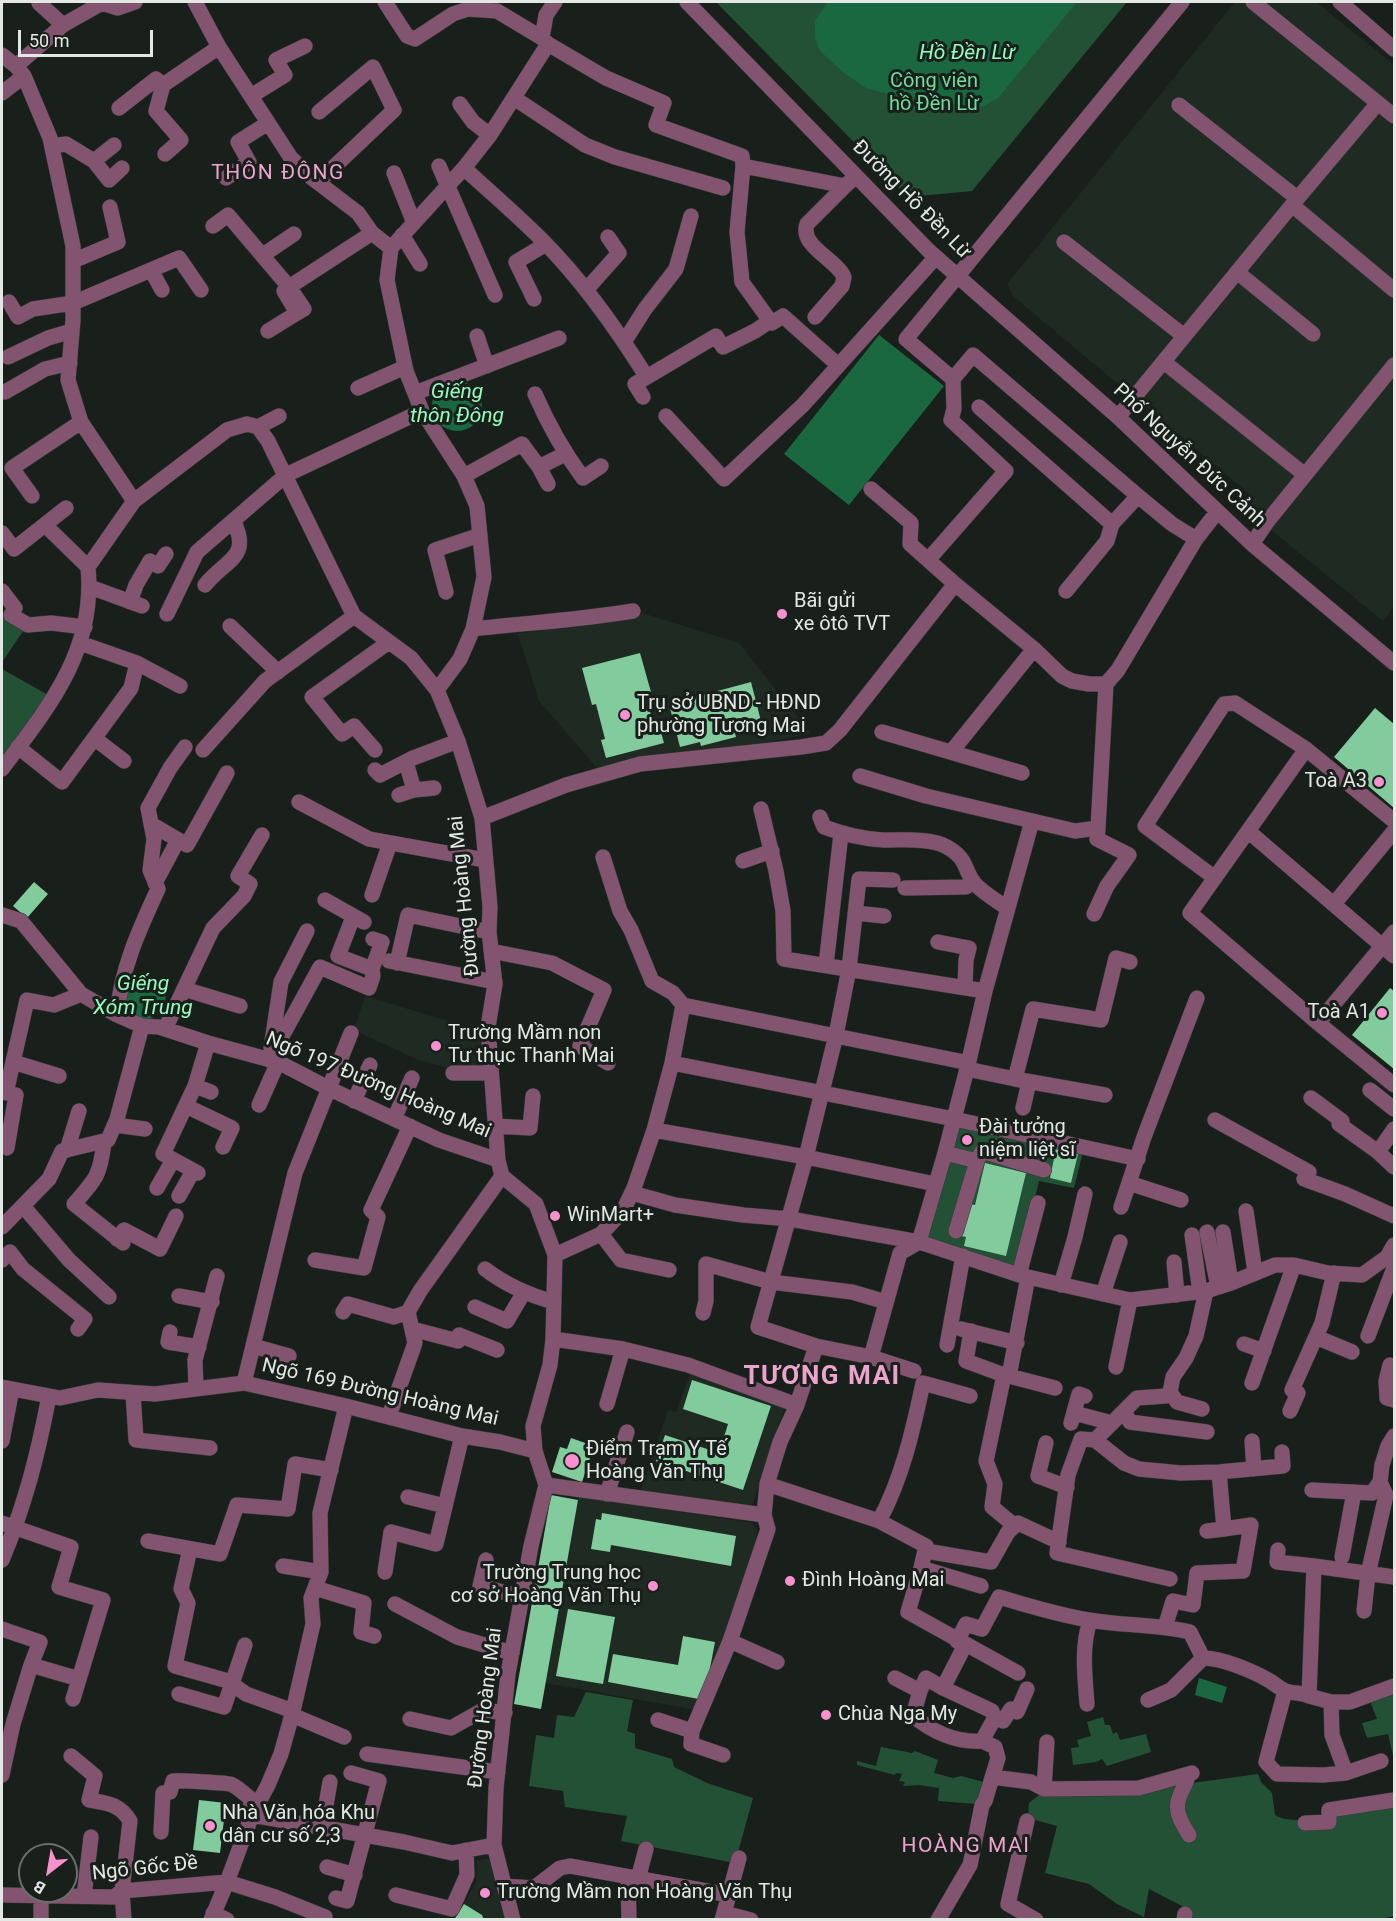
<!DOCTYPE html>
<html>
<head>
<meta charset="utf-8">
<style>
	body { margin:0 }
	#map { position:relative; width:1396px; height:1921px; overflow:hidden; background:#19201b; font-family:Roboto,sans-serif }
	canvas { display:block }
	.frame { position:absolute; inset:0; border:3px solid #e3e8e4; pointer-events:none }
	.north { position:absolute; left:18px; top:1843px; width:60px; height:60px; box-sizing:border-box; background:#19201b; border:2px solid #6a706b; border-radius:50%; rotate:211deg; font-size:16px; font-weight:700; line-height:24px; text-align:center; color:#e3e8e4 }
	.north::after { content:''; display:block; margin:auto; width:21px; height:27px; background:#f790ce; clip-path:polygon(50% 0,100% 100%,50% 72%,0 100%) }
	.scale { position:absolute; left:18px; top:30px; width:135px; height:27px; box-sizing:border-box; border:3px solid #e3e8e4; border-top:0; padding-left:8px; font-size:18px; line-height:21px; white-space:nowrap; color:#e3e8e4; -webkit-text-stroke:4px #19201b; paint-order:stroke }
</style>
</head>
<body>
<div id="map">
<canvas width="1396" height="1921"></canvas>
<div class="frame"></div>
<div class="north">B</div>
<div class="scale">50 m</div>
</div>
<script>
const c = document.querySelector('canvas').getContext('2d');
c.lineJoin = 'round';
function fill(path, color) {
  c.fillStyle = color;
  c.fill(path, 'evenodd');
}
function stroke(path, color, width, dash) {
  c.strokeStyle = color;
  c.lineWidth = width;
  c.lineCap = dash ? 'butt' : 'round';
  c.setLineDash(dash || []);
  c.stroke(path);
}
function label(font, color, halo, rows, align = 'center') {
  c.font = font + ' Roboto,sans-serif';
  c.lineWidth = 6;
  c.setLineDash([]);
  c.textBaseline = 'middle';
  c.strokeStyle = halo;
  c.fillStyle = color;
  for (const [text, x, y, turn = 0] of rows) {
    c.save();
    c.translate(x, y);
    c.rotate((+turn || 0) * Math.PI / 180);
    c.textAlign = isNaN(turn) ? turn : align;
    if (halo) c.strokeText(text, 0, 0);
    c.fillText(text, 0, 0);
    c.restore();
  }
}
fill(new Path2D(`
	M1235,2H1316L1394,65V607L1383,621L1244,508L1252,496L1014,297L1007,284Z
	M642,613L739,643L810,733L746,747L598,769L539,701L518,634L639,616Z
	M365,996L485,1032L486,1071H460L418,1060L354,1030Z
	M691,1372L785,1406L751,1509L640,1492L668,1410L676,1412Z
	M578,1496L752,1523L758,1532L730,1640L702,1711L545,1683Z
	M494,1858L507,1919L454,1920L476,1883L477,1860Z`), '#1e2a22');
fill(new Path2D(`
	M716,2H1127L972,191L908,197Z
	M9,612L26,627L2,662V616Z
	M2,669L48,695L2,758Z
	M958,1123L1083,1152L1074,1188L1039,1181L1017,1271L928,1238Z
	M1394,1688V1760L1388,1734L1367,1738L1362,1723L1377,1719L1368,1696Z
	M586,1692L633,1700L627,1731L635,1734V1748L672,1759L674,1767L707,1783L753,1798L735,1863L621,1841L627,1816L565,1807L563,1791L529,1786L536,1735L554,1738L557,1715L574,1717Z
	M1103,1717L1105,1725H1110L1113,1734L1117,1732L1120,1740L1146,1734L1151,1752L1107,1766L1102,1759L1096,1762L1073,1765L1071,1748L1079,1747L1077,1740L1091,1736L1087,1722Z
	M881,1747L912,1753L915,1751L938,1760L934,1773L953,1778L961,1776L988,1783L977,1804L938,1801L939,1788L919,1785L903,1786L905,1782L899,1781L902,1774L896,1773L895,1775L857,1765V1761L876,1766Z
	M1258,1774L1261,1782L1272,1793L1275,1815C1295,1829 1368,1810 1394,1805V1916L1376,1920L1186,1919V1908L1149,1889L1144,1917L1117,1904L1089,1884L1045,1873L1057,1826L1028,1818L1029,1803L1043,1792L1156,1788Z`), '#235136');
fill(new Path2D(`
	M828,2H1077L998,98L980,108L888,94L866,88L844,73L820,51L815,38V21Z
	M879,335L944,386L849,505L784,454Z
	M432 406a25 25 0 1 1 50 0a25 25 0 1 1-50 0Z
	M143,974C171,979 174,1010 147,1020L126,1013L122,1006L129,979Z
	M1199,1678L1227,1687L1222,1703L1195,1695Z`), '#19683f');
fill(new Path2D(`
	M640,653L651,692L645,693L654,727L659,725L664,743L606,758L601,740L605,739L596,704L592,705L582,668Z
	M751,682L762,725L735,733L736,737L701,746L700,742L680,747L669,704Z
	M1375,708L1394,724V808L1334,757Z
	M34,882L48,894L27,918L13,906Z
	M1390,988L1394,991V1069L1352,1035Z
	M1056,1149L1078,1154L1071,1183L1050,1178Z
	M985,1163L1026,1173L1006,1256L964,1246L966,1237L961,1236L969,1204L975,1205Z
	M692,1380L771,1406L743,1490L656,1461L665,1435L719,1453L728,1424L683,1409Z
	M571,1438L594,1446L582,1482L552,1472L560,1447L567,1449Z
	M551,1495L578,1500L541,1709L514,1704Z
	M602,1513L736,1536L731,1566L611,1545L610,1552L591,1549L596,1519L601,1520Z
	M568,1609L615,1617L603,1684L556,1676Z
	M683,1636L715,1642L704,1700L608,1682L613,1654L678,1665Z
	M199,1800L226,1803L220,1853L193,1850Z
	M464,1904L482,1915L484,1920H454Z`), '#81cb9c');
const minor = new Path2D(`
	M40,2L39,3L63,25
	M195,2L219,47L291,158L312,178L358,213L372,233L391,248
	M385,2L407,36L415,39L453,14L468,9L497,11L542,38L548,44L606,78L664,103L656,125L742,156L743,166L845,186L856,176
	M687,2L929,251L1118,417L1252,544L1394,663
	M1182,2L906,339L953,379L973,355L1138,496L1172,524L1196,539
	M1253,2L1394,116
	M1340,2L1394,49
	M542,38L546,15L555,2
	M2,55L16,66L24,76L50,138L73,246V320L68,380L81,422L134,501
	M16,66L63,25L102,3L118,8L135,2
	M163,85L156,111L181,140L165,154
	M2,93L24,76
	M251,96L285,75L276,60L305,46
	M514,98L585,145L615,157L723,188
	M460,104L473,122L490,135
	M1179,105L1297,198
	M119,108L156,79L163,85L219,47
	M52,146L66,144L94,161L109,180L122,168
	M94,161L114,145
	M439,166L495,295
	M743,166L737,232L742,282L770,321
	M464,168C490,192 517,215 542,240C583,281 616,328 646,376
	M394,173L414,223
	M226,178L249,162L238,142L268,123
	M318,182L394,110L373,67L319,112
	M1292,205L1394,290
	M213,226L228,215L289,287L372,233
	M402,235L420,264
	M1064,242L1184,336
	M263,255L294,234
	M73,261L118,242L110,207
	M151,270L162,290
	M1237,272L1313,334
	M586,290L619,253L608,237
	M534,299L516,262L546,244
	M9,302L18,317L33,309L73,303L179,258L201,290
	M815,317L842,286L844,277C836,259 799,246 807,224L845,186
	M268,331L297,313L284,291L289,287L304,309L297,313
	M477,336L487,366
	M624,342L645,309L676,269L691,216
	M8,357L48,338L72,331
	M1164,362L1305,475
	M358,388L405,367
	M5,392L45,369L70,363
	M415,393L559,338
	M535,394C548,424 563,451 583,478L601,466
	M643,397L635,384L716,336L723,347L755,331L770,321L772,323L783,316L838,365
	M979,407L1112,524L1138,496
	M666,416L724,479L803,405L935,258
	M1118,417L1292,205L1378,103
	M258,427L279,416
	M539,467L565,454
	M464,476L522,444L539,467L548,484
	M871,489L911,523L910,544L955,584
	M32,496L12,468L81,422
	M45,525L88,567
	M2,533L14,549L66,508
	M1252,544L1267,522L1394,365
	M928,560L1006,471L951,420L954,409L953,379
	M205,585C226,559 251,558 234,522
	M90,587L142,606
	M2,591L15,608L11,615L28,625L51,623L85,627
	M1066,591L1107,541L1112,524
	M446,592L435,550L480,535
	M130,602L136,585L150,561L158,566L166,554
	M167,614L197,552L286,475L422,411
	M230,626L278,672
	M473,629C526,623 580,620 633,611
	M80,643L137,663L180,686
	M437,690L460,659L473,629L484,577L477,506L464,476L422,411L406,371L387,280L391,248L464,168L490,135L548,44
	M882,732L1022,773
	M94,738L124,761
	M18,747L62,782L131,688L137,663
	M1306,749L1190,913L1318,1023L1394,1085
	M203,750L265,681L354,616
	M375,750L354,726L342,734L312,697L389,642
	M952,751L1034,649
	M406,762L414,790
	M2,769C49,707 96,650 88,567L134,501L227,430L247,424L258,427L268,441L354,616L411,658L437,690L458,741L482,818L490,907L489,932L495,984L488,1027L498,1160L502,1176L536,1204L555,1255L553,1339L550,1365L533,1426L535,1451L546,1485L531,1546L508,1674L496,1788L494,1845L513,1920
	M375,770L380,775L413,758L458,741
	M860,776L926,796L1075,831L1098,828L1106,684
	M399,795L414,790L434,788
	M299,802L369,839L485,860
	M761,809L776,871L783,911L784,959L985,991
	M820,817L824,827C843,834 863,839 883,840C900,840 933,838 947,847C968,859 963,868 974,883C983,893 996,900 1007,908
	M482,818L566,785L640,764L801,747L826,743L840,730L955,584L1034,649L1062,676L1072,681L1089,684H1106L1118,670L1196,539L1217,512
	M151,824L187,845L227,773
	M1248,831L1394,956
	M603,857L620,911L631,930L652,981L673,993L683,1005
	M743,861L772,851
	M1215,878L1145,826L1224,704L1235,703L1306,749L1394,821
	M893,880L859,879L849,969L836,1035L806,1157L758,1327L816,1346L871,1357L900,1253L919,1242
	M155,883L178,840
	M905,888L966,887L973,881
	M372,895L390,843
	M325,900L364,922
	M1334,904L1394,831
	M855,913L884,916
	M1094,914L1107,886L1129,855L1097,839L1098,828
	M2,915L21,921L81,994L117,1015L142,1026L159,1027L208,1043L278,1062L330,1089L439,1140L498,1160
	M353,917L338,956L372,969
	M938,942L969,948L966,960L965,988
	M491,951L552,963L604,990L580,1046L608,1063
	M389,961L495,982
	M397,963L408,915L489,932
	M826,965L841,834
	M184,989L240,1006
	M683,1005L969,1063
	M117,1015C121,969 139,930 158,889L150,870L154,839L148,808L170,768L185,747
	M1318,1023L1394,932
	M165,1029L213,928L244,896L250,884L238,876L262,835
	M271,1048L281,982L307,931
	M269,1060L320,967L369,988L373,976L372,969L382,942L373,939
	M13,1062L59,1076
	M672,1063L954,1119L1138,1159
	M967,1069L1015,1079L1033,1009L1101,1020L1116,958L1130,962
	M453,1073H491
	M1015,1079L1105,1095
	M195,1086L211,1092
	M1370,1090L1394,1109
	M2,1092L16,1095L7,1148
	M6,1093L27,1000L54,1005L81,994
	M1311,1098L1342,1121L1339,1124L1378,1152L1394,1167
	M354,1101L370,1065
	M259,1105L278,1062
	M186,1106L232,1128L223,1147
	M1023,1108L1029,1082
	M394,1119L412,1078
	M1215,1120L1309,1172L1304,1179L1345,1194L1394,1216
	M115,1125L145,1129
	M495,1126L530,1128L533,1096
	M654,1130L806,1157L935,1184
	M104,1142C100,1176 96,1179 74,1204L123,1243
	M67,1150L79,1111
	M1378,1152L1394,1129
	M945,1153L977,1161
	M198,1173L163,1154L195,1086L208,1043
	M1129,1183L1181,1200
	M157,1188L173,1160
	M632,1193L675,1205L743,1215L790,1219L919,1242L1019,1275L1130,1300L1206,1291L1231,1283L1275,1265H1294L1328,1273L1362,1275L1387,1257L1394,1245
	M179,1196L193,1171
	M23,1206L69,1260L109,1297
	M1121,1207L1144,1137L1197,998
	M1246,1211L1255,1272
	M2,1227L49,1179L62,1151L108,1140L117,1119L142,1026
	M956,1231L977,1161L982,1151L1044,1170
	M1207,1232L1218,1287
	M1223,1232L1231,1283
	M601,1234L621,1260L669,1270
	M1192,1235L1200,1292
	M117,1239L124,1230L160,1249L176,1216
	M919,1242L945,1153L967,1069L985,991L1032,821
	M555,1255L601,1234L623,1211L634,1188L654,1130L672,1063L683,1005
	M2,1260L10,1252L23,1269L85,1319L78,1329
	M315,1260L364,1268L378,1217L371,1210L410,1126
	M1174,1262L1177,1295
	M485,1269C506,1285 528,1295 554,1302
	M1019,1275L1038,1203
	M1028,1277L1009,1376L1055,1388
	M1061,1285L1075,1237L1085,1194
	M1103,1294L1120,1242
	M179,1296L212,1302
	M475,1307L507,1321L524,1292
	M343,1312L348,1304L394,1317L408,1312
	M703,1313L706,1301V1264L771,1282L852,1292L886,1302
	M412,1329L458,1341L459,1335L497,1350
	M961,1329L1017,1343
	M971,1331L966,1361L1004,1375
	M170,1332L168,1342L199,1347
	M1368,1336L1394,1268
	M1316,1337L1352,1352
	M553,1339L623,1349L688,1365L797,1405
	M1244,1344L1264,1351
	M947,1345L963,1256
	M253,1346L289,1356
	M871,1357L914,1371
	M1390,1365L1386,1381L1387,1398L1394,1400
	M1116,1367L1130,1300
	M1009,1376L1004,1375L986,1461L995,1484L992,1507L1015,1526
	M244,1383L295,1173L351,1033
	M1252,1383L1294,1265
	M2,1387L60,1398L98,1390L155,1394L244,1383L346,1406L462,1436L500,1442L535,1451
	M196,1389L195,1360L217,1276
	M1170,1392L1177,1402L1202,1409
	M133,1393L136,1440L210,1448
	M607,1404L623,1349
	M1290,1411L1298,1393L1292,1390L1322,1323L1334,1273
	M1074,1413L1112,1423
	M1122,1413L1126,1415L1130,1422L1207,1432
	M389,1416L415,1343L408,1312L420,1291L502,1176
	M1071,1423L1079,1394L1085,1396
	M1095,1440L1137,1398L1166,1396L1170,1392L1173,1377L1186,1358L1196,1336L1206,1291
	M2,1441L12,1389
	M1252,1441L1254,1469
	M1046,1443L1038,1476L1067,1487
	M767,1484L879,1521L926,1546L921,1568L908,1612L1018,1673
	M546,1485L764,1515L767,1484L780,1442L797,1405L816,1346
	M1312,1490L1372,1493L1380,1482
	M607,1494L627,1432
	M408,1497L445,1506
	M879,1521C902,1479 913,1430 923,1383L970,1396
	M2,1523L71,1547L59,1587L103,1600L73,1699
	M1207,1531L1224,1529
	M148,1541L220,1554L237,1505L288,1509L295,1464L331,1470
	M190,1549L181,1589L188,1603L175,1666L228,1681L246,1694L293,1711
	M1278,1550L1277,1562L1314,1566
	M926,1551L991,1562L1008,1532L1018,1523L1059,1542
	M1342,1557L1354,1492
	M2,1560C25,1505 38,1454 49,1396
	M486,1560L480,1586L522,1597
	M283,1566L321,1572
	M921,1568L981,1586
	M385,1572L391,1532L436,1544L462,1436
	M1170,1579L1057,1553L1068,1475L1081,1439L1095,1440L1124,1463L1139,1469L1181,1473L1219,1472L1283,1466L1282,1452
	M315,1588L364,1603L361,1632L374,1636
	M395,1604L457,1637L512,1653
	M1364,1611L1368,1574L1386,1495L1380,1482L1382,1465L1388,1446L1394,1436
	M1165,1627L1173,1601L1193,1605L1197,1573L1243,1571L1251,1525L1224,1529L1219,1472
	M2,1629L40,1642L31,1665
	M730,1641L777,1662
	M957,1641L966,1624L982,1629L999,1597C1029,1606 1058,1615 1089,1620C1123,1626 1156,1624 1190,1632L1203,1658
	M965,1645L943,1688L926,1678L920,1691L913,1716C933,1732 955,1743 982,1741
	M895,1678L920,1691
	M943,1688L992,1711
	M1285,1691L1266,1762L1277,1774L1323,1775L1346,1773L1381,1761
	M179,1694L224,1707L245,1645
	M1309,1696L1331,1702H1350L1394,1686
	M1148,1700L1171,1690L1203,1658C1222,1658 1253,1671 1270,1681C1275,1684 1280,1689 1286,1691C1294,1694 1301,1692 1309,1696L1314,1566L1394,1577
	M1331,1702L1332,1735L1346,1773
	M1087,1704C1085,1677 1081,1647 1090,1621
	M292,1715L344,1737
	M410,1719L451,1728L483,1710L505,1713
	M658,1720L692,1731L691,1744L723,1755
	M692,1731L730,1641L768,1529L764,1515
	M367,1754L498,1772
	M71,1756L95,1776L89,1800C107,1803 120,1804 130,1821L122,1891L124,1920
	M1188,1774C1187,1784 1182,1789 1179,1798C1174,1812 1182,1823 1189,1835
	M2,1775L13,1724L31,1665L79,1679
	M992,1777L1031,1782L1044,1789L1139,1788L1192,1773
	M1044,1789L1047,1742
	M252,1815L268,1785L281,1754L293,1711L313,1624L311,1598L321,1572L320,1513L346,1406
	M1027,1821L1008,1904L1036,1920
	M1305,1823L1329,1822V1810L1394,1800
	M322,1828L330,1782
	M161,1832L163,1793L170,1792L173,1781C177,1780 225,1783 230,1784C237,1786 244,1794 250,1798L252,1815
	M327,1867L355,1875
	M628,1878L629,1920
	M638,1879L646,1849
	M504,1886L534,1888L560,1868L570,1866L729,1895L722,1920
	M2,1895L114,1897L122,1891L227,1882L252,1815L404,1842L452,1853L494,1845
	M41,1895V1920
	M396,1895L452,1909L467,1875L466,1850
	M729,1895L739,1858
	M84,1896L91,1837
	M336,1898L347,1901L379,1781L351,1773
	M213,1913L227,1920
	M724,1913L751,1920
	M211,1920L227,1882L275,1897L325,1917V1920
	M938,1920L970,1865L982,1805L985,1801L998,1758L995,1747L982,1741L995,1717L1003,1721L1011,1709L1017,1712L1027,1689
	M1184,1920L1185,1914`);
stroke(minor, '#353c37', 16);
stroke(minor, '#82546f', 15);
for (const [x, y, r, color] of [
	[782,614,6,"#f790ce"],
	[625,715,6,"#f790ce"],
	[1379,782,6,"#f790ce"],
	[1382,1013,6,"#f790ce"],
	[436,1046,6,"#f790ce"],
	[967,1140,6,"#f790ce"],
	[555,1216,6,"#f790ce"],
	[572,1461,8,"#f790ce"],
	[790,1581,6,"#f790ce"],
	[653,1586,6,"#f790ce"],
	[826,1715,6,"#f790ce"],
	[210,1826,6,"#f790ce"],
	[485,1893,6,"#f790ce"]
]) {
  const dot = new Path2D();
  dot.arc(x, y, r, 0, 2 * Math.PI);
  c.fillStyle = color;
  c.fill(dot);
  stroke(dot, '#19201b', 2);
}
label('20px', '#74da9d', '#19201b', [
	["Công viên",934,82],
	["hồ Đền Lừ",934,105]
]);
label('20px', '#e3e8e4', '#19201b', [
	["Đường Hồ Đền Lừ",911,200,45],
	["Phố Nguyễn Đức Cảnh",1189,456,43],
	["Đường Hoàng Mai",465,896,-96],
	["Ngõ 197 Đường Hoàng Mai",378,1086,23],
	["Ngõ 169 Đường Hoàng Mai",380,1393,13],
	["Đường Hoàng Mai",486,1708,-83],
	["Ngõ Gốc Đề",145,1869,-6]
]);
label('20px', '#e3e8e4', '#19201b', [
	["Bãi gửi",794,602],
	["xe ôtô TVT",794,625],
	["Trụ sở UBND - HĐND",637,704],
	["phường Tương Mai",637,727],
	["Toà A3",1367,782,"right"],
	["Toà A1",1370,1013,"right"],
	["Trường Mầm non",448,1034],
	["Tư thục Thanh Mai",448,1057],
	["Đài tưởng",979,1128],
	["niệm liệt sĩ",979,1151],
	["WinMart+",567,1216],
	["Điểm Trạm Y Tế",586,1450],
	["Hoàng Văn Thụ",586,1473],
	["Trường Trung học",641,1574,"right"],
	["cơ sở Hoàng Văn Thụ",641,1597,"right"],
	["Đình Hoàng Mai",802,1581],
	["Chùa Nga My",838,1715],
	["Nhà Văn hóa Khu",222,1814],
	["dân cư số 2,3",222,1837],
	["Trường Mầm non Hoàng Văn Thụ",497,1893]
], 'left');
label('italic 21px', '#96fcbd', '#19201b', [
	["Hồ Đền Lừ",967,54],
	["Giếng",457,393],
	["thôn Đông",457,417],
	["Giếng",143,985],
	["Xóm Trung",143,1009]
]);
c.letterSpacing = '1.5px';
label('21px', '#eca4ce', '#19201b', [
	["THÔN ĐÔNG",278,174],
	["HOÀNG MAI",966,1847]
]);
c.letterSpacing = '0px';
c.letterSpacing = '1.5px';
label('bold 26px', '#eca4ce', '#19201b', [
	["TƯƠNG MAI",822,1377]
]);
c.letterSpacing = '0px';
</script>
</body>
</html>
